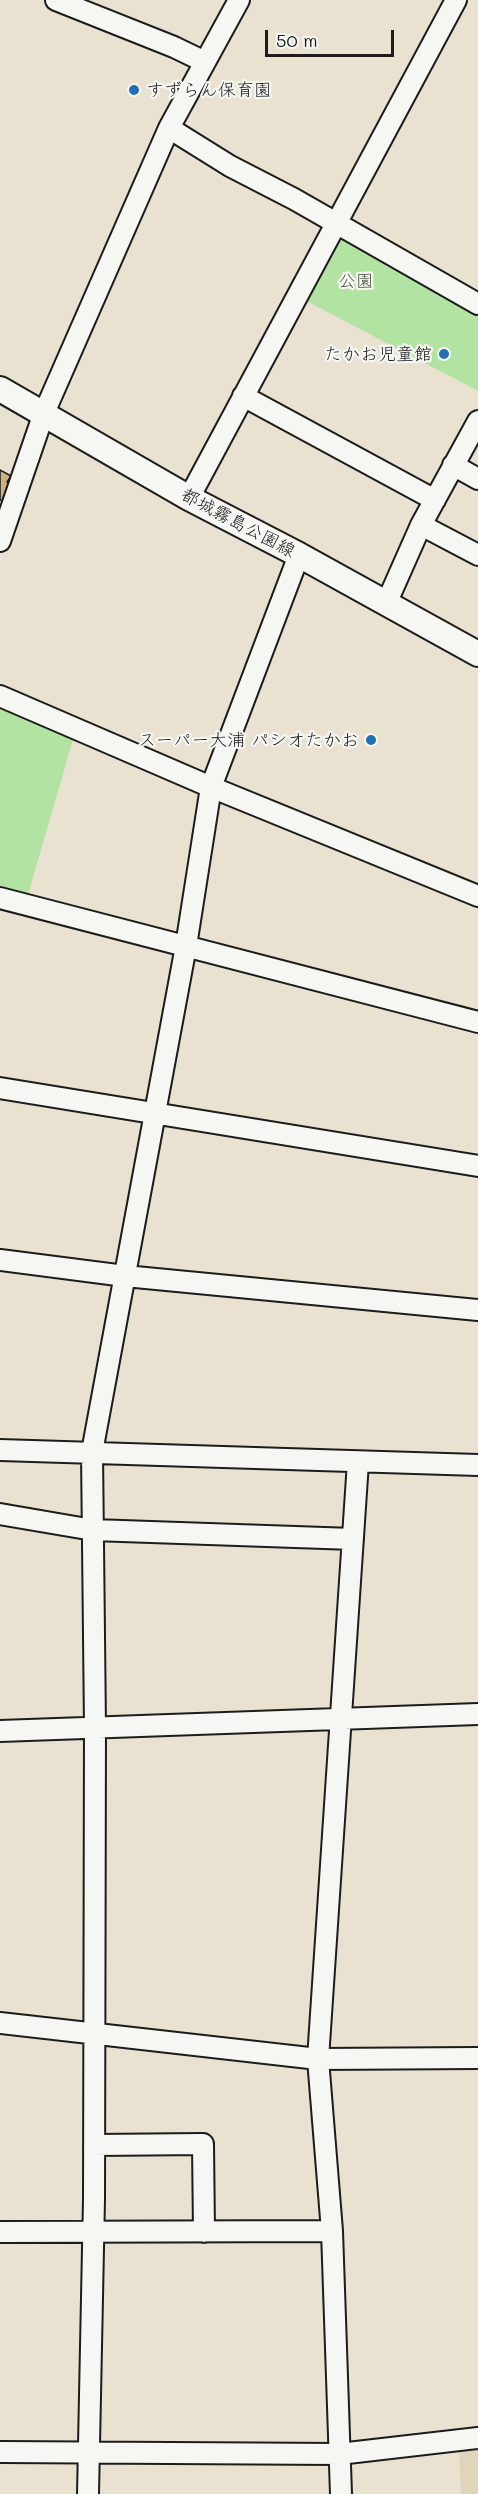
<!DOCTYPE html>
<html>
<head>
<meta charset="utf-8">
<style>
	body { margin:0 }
	#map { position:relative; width:478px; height:2494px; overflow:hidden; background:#e9e2d1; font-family:Mali,sans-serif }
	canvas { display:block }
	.scale { position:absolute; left:265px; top:30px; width:129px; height:27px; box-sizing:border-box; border:3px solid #1c1c1c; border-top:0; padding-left:8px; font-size:18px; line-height:21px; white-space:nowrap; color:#1c1c1c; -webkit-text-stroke:4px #f6f6f2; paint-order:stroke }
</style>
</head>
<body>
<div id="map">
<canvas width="478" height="2494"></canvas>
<div class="scale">50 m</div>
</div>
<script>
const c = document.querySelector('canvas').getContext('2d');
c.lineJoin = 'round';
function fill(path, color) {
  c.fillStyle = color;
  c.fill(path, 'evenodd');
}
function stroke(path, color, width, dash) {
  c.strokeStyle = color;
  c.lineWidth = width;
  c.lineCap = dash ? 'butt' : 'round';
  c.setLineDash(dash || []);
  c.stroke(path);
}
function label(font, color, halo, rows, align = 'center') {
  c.font = font + ' Mali,"Klee One",sans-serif';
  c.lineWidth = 4.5;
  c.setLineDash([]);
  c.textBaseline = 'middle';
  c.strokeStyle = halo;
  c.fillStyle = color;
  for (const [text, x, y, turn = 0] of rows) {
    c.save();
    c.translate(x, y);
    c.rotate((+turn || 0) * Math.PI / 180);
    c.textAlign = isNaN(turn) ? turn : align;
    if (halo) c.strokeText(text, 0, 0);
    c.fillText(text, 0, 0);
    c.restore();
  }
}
fill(new Path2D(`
	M478,2449V2494H461L459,2452Z`), '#e0d4ba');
fill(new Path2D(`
	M336,224L478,304V391L297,296Z
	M0,704L74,736L27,898L0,890Z`), '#b2e3a3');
const building = new Path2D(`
	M0,470L11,476L7,482L12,485L4,502L0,500Z`);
fill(building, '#ccb383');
stroke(building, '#1c1c1c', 1.5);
const minor = new Path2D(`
	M56,0L174,47L205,62
	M169,128L230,166L294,199L478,304
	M243,396L435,500
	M453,465L478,479
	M189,498L456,0
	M421,525L478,555
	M0,541L44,413L169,128L239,0
	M386,604L421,525L478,421
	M0,696L211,787L478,896
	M0,898L478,1022
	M0,1088L478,1166
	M0,1260L125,1276L478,1310
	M0,1450L478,1465
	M0,1514L93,1530L353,1539
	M0,1731L478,1714
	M0,2023L318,2059L478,2058
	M94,2145L203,2144L204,2232
	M0,2232L332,2231
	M0,2452L339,2454L478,2438
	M88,2494L94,2199L95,1727L92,1452L186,946L211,787L299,555
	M341,2494L332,2231L318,2059L358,1462`);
const major = new Path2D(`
	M0,389L189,498L299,555L478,654`);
stroke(minor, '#1c1c1c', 24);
stroke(major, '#1c1c1c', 28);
stroke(minor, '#f6f6f2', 20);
stroke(major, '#f6f6f2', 24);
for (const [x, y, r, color] of [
	[134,90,6,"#1f6fb2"],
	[444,354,6,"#1f6fb2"],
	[371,740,6,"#1f6fb2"]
]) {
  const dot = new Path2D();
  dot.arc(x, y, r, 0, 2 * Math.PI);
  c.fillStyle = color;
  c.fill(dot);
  stroke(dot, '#f6f6f2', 2);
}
label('18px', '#1c1c1c', '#f6f6f2', [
	["すずらん保育園",146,90,"left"],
	["たかお児童館",432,354],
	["スーパー大浦 パシオたかお",359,740]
], 'right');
label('18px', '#495844', '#f6f6f2', [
	["公園",356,281]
]);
label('18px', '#1c1c1c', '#f6f6f2', [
	["都城霧島公園線",238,523,28]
]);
</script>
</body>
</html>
